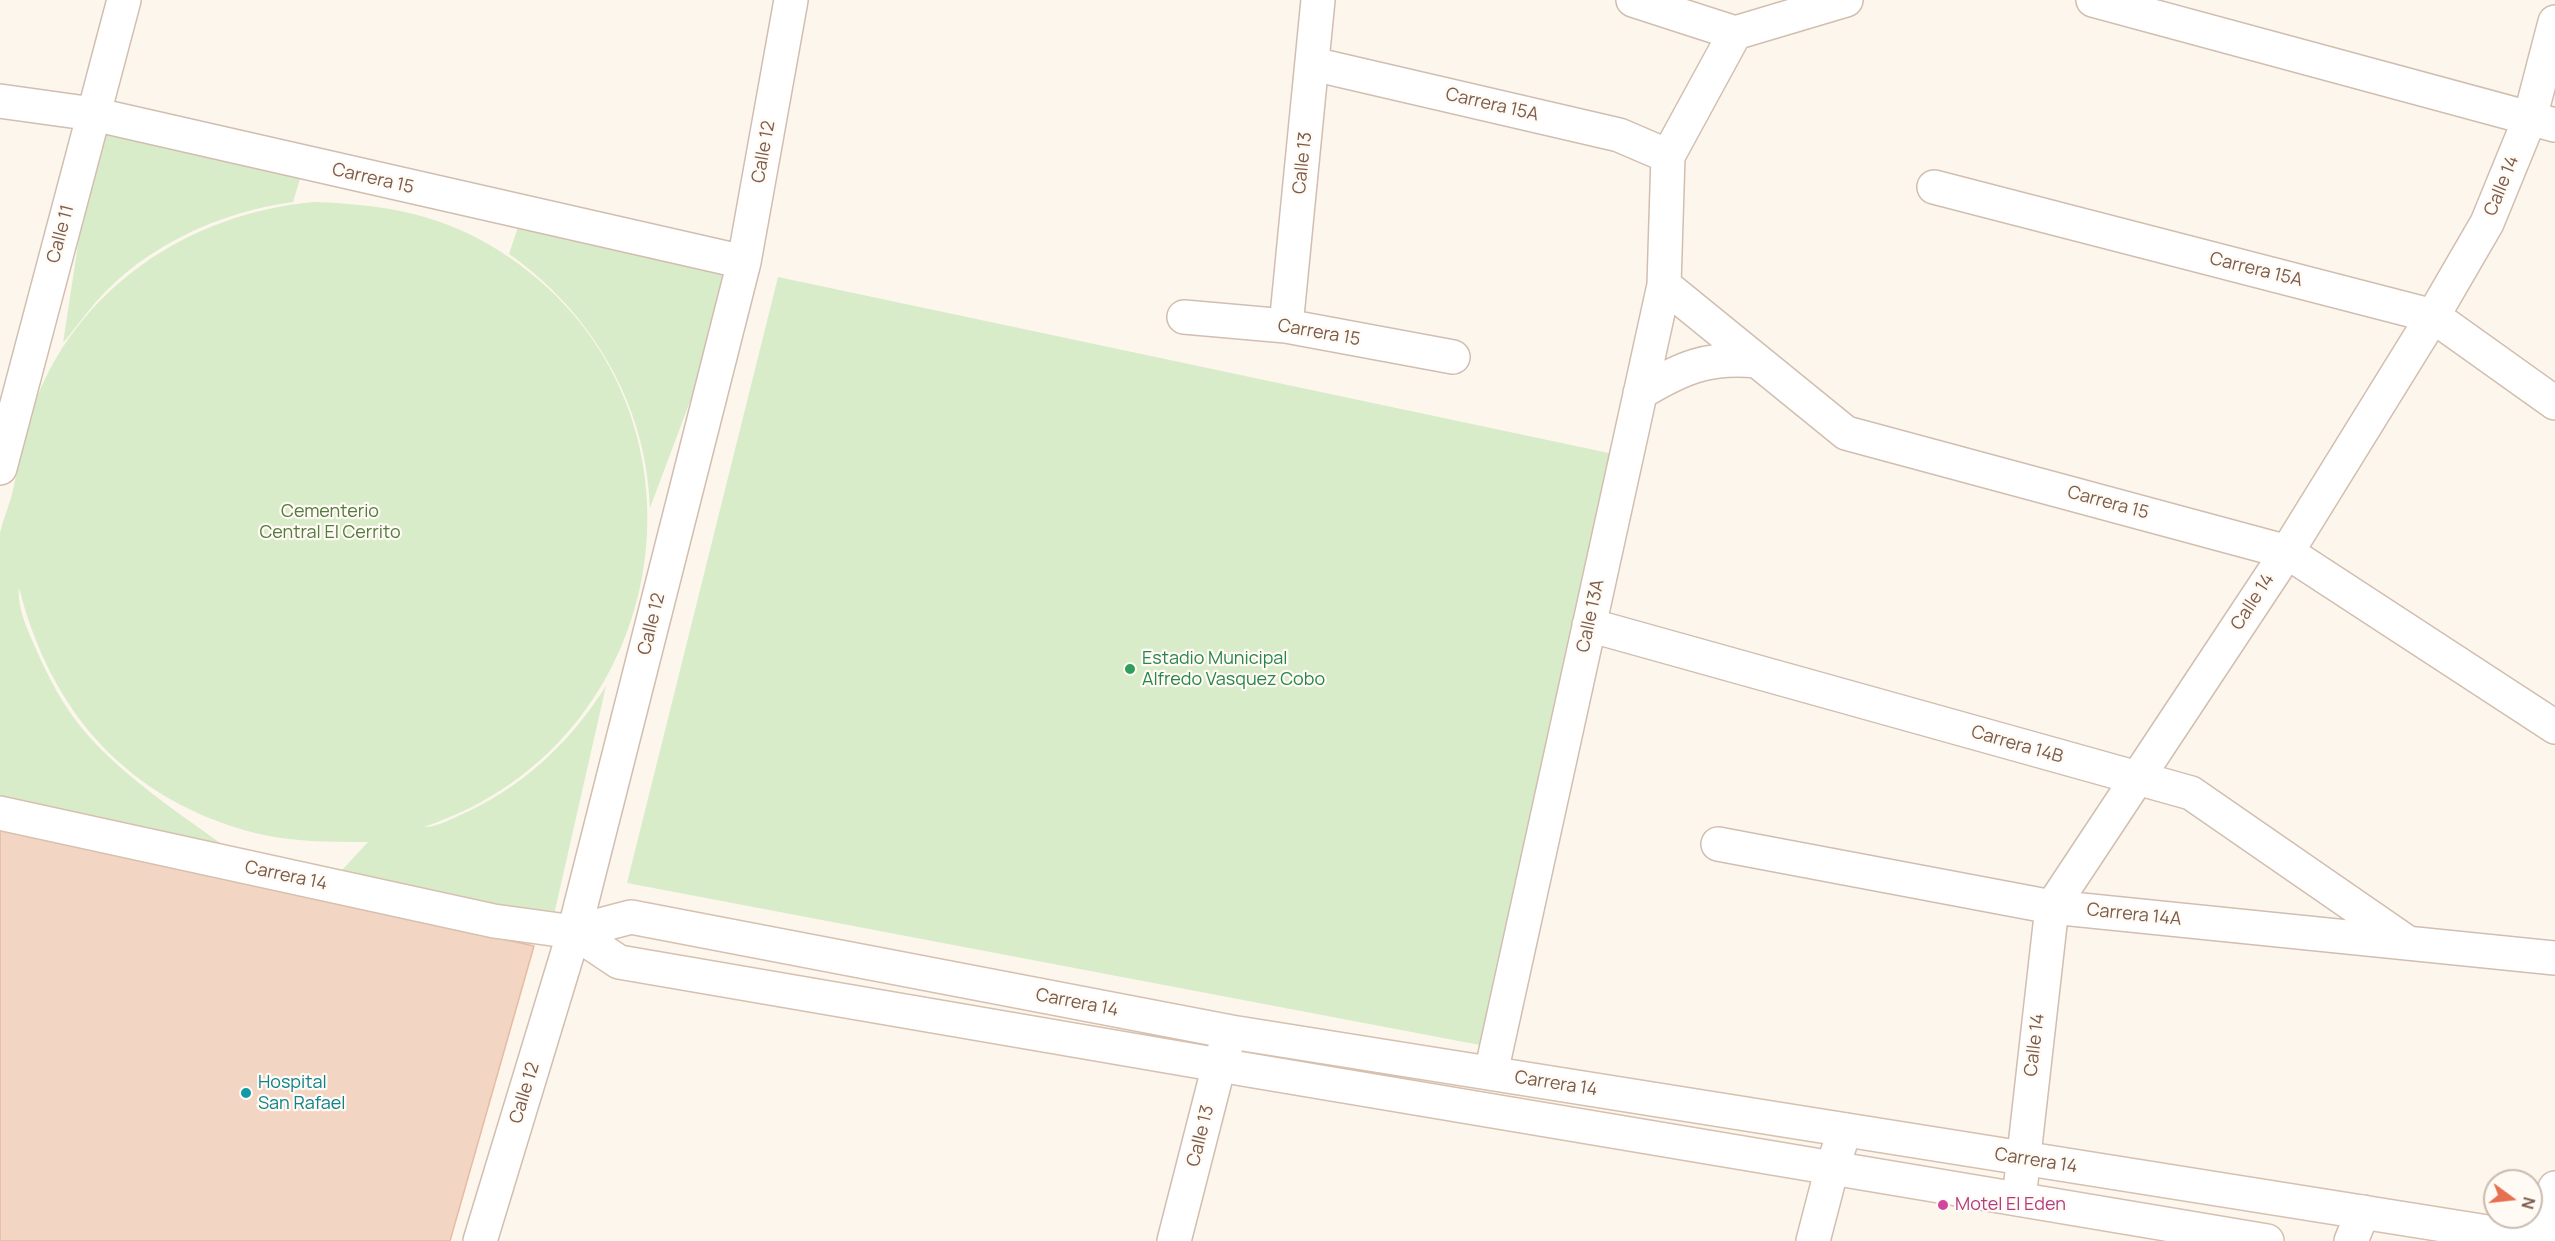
<!DOCTYPE html>
<html>
<head>
<meta charset="utf-8">
<style>
	body { margin:0 }
	#map { position:relative; width:2555px; height:1241px; overflow:hidden; background:#fdf6ec; font-family:Manrope,sans-serif }
	canvas { display:block }
	.north { position:absolute; left:2483px; top:1169px; width:60px; height:60px; box-sizing:border-box; background:#fffaf3; border:2px solid #cabbb1; border-radius:50%; rotate:105deg; font-size:16px; font-weight:700; line-height:24px; text-align:center; color:#7a5c4d }
	.north::after { content:''; display:block; margin:auto; width:21px; height:27px; background:#e76f51; clip-path:polygon(50% 0,100% 100%,50% 72%,0 100%) }
</style>
</head>
<body>
<div id="map">
<canvas width="2555" height="1241"></canvas>
<div class="north">N</div>
</div>
<script>
const c = document.querySelector('canvas').getContext('2d');
c.lineJoin = 'round';
function fill(path, color) {
  c.fillStyle = color;
  c.fill(path, 'evenodd');
}
function stroke(path, color, width, dash) {
  c.strokeStyle = color;
  c.lineWidth = width;
  c.lineCap = dash ? 'butt' : 'round';
  c.setLineDash(dash || []);
  c.stroke(path);
}
function label(font, color, halo, rows, align = 'center') {
  c.font = font + ' Manrope,sans-serif';
  c.lineWidth = 4.5;
  c.setLineDash([]);
  c.textBaseline = 'middle';
  c.strokeStyle = halo;
  c.fillStyle = color;
  for (const [text, x, y, turn = 0] of rows) {
    c.save();
    c.translate(x, y);
    c.rotate((+turn || 0) * Math.PI / 180);
    c.textAlign = isNaN(turn) ? turn : align;
    if (halo) c.strokeText(text, 0, 0);
    c.fillText(text, 0, 0);
    c.restore();
  }
}
fill(new Path2D(`
	M97,120L303,169L293,202C219,212 145,246 95,303C84,316 74,330 63,343Z
	M314,202C376,204 433,212 488,244C730,384 687,740 424,827C436,827 447,821 458,816C521,789 570,743 606,686L551,928L332,881L368,842C330,842 292,842 255,833C128,800 51,713 19,588C17,608 28,631 36,649C49,679 64,707 85,732C128,782 189,819 242,859L0,805C0,742 0,678 0,615C0,590 0,558 0,533C3,519 10,504 13,490C19,463 22,437 32,411C74,289 189,213 314,202Z
	M521,218L740,268L650,508C647,406 592,312 509,254Z
	M778,277L1623,456L1501,1049L627,883Z`), '#d8ecc9');
const building = new Path2D(`
	M0,828L534,946L450,1241H0Z`);
fill(building, '#f3d5c3');
stroke(building, '#e6bba3', 1.5);
const street = new Path2D(`
	M1633,0L1735,33
	M2093,0L2555,125
	M1313,64L1619,135L1668,156
	M0,101L93,114L744,262
	M1934,187L2433,316L2555,403
	M1664,285L1846,433L2287,552L2555,727
	M1184,317L1286,326L1453,357
	M1286,326L1318,0
	M1640,393C1681,368 1709,356 1757,361
	M0,468L124,0
	M1589,625L2191,793L2408,943
	M1718,844L2052,907L2555,958
	M1491,1073L1664,285L1668,156L1735,33L1846,0
	M2019,1199L2052,907L2287,552L2433,316L2487,223L2530,118L2555,22
	M480,1241L574,932L744,262L791,0
	M1174,1241L1219,1065L1228,1040
	M1813,1241L1832,1168L1845,1130
	M2351,1241L2363,1212
	M2536,1241L2555,1188`);
const secondary = new Path2D(`
	M0,813L494,921L574,932L631,917L1231,1032L2544,1241
	M574,932L619,962L1219,1065L2267,1241`);
stroke(street, '#d1beb0', 36);
stroke(secondary, '#d6c0b0', 36);
stroke(street, '#fff', 33);
stroke(secondary, '#fff', 33);
for (const [x, y, r, color] of [
	[1130,669,6,"#2e9e5b"],
	[246,1093,6,"#0f9aa8"],
	[1943,1205,6,"#d1479c"]
]) {
  const dot = new Path2D();
  dot.arc(x, y, r, 0, 2 * Math.PI);
  c.fillStyle = color;
  c.fill(dot);
  stroke(dot, '#fffaf3', 2);
}
label('18px', '#7a5c4d', '#fffaf3', [
	["Carrera 15A",1492,105,13],
	["Calle 12",764,152,-80],
	["Calle 13",1303,163,-84],
	["Carrera 15",373,179,13],
	["Calle 14",2502,186,-68],
	["Calle 11",61,234,-75],
	["Carrera 15A",2256,270,14],
	["Carrera 15",1319,333,10],
	["Carrera 15",2108,503,15],
	["Calle 14",2253,602,-57],
	["Calle 13A",1591,616,-78],
	["Calle 12",652,624,-76],
	["Carrera 14B",2017,745,16],
	["Carrera 14",286,876,12],
	["Carrera 14A",2134,915,6],
	["Carrera 14",1077,1003,11],
	["Calle 14",2035,1045,-83],
	["Carrera 14",1556,1084,9],
	["Calle 12",525,1093,-73],
	["Calle 13",1201,1136,-76],
	["Carrera 14",2036,1161,9]
]);
label('18px', '#537a41', '#fffaf3', [
	["Cementerio",330,512],
	["Central El Cerrito",330,533]
]);
label('18px', '#27864d', '#fffaf3', [
	["Estadio Municipal",1142,659],
	["Alfredo Vasquez Cobo",1142,680]
], 'left');
label('18px', '#0d838f', '#fffaf3', [
	["Hospital",258,1083],
	["San Rafael",258,1104]
], 'left');
label('18px', '#b23c85', '#fffaf3', [
	["Motel El Eden",1955,1205]
], 'left');
</script>
</body>
</html>
